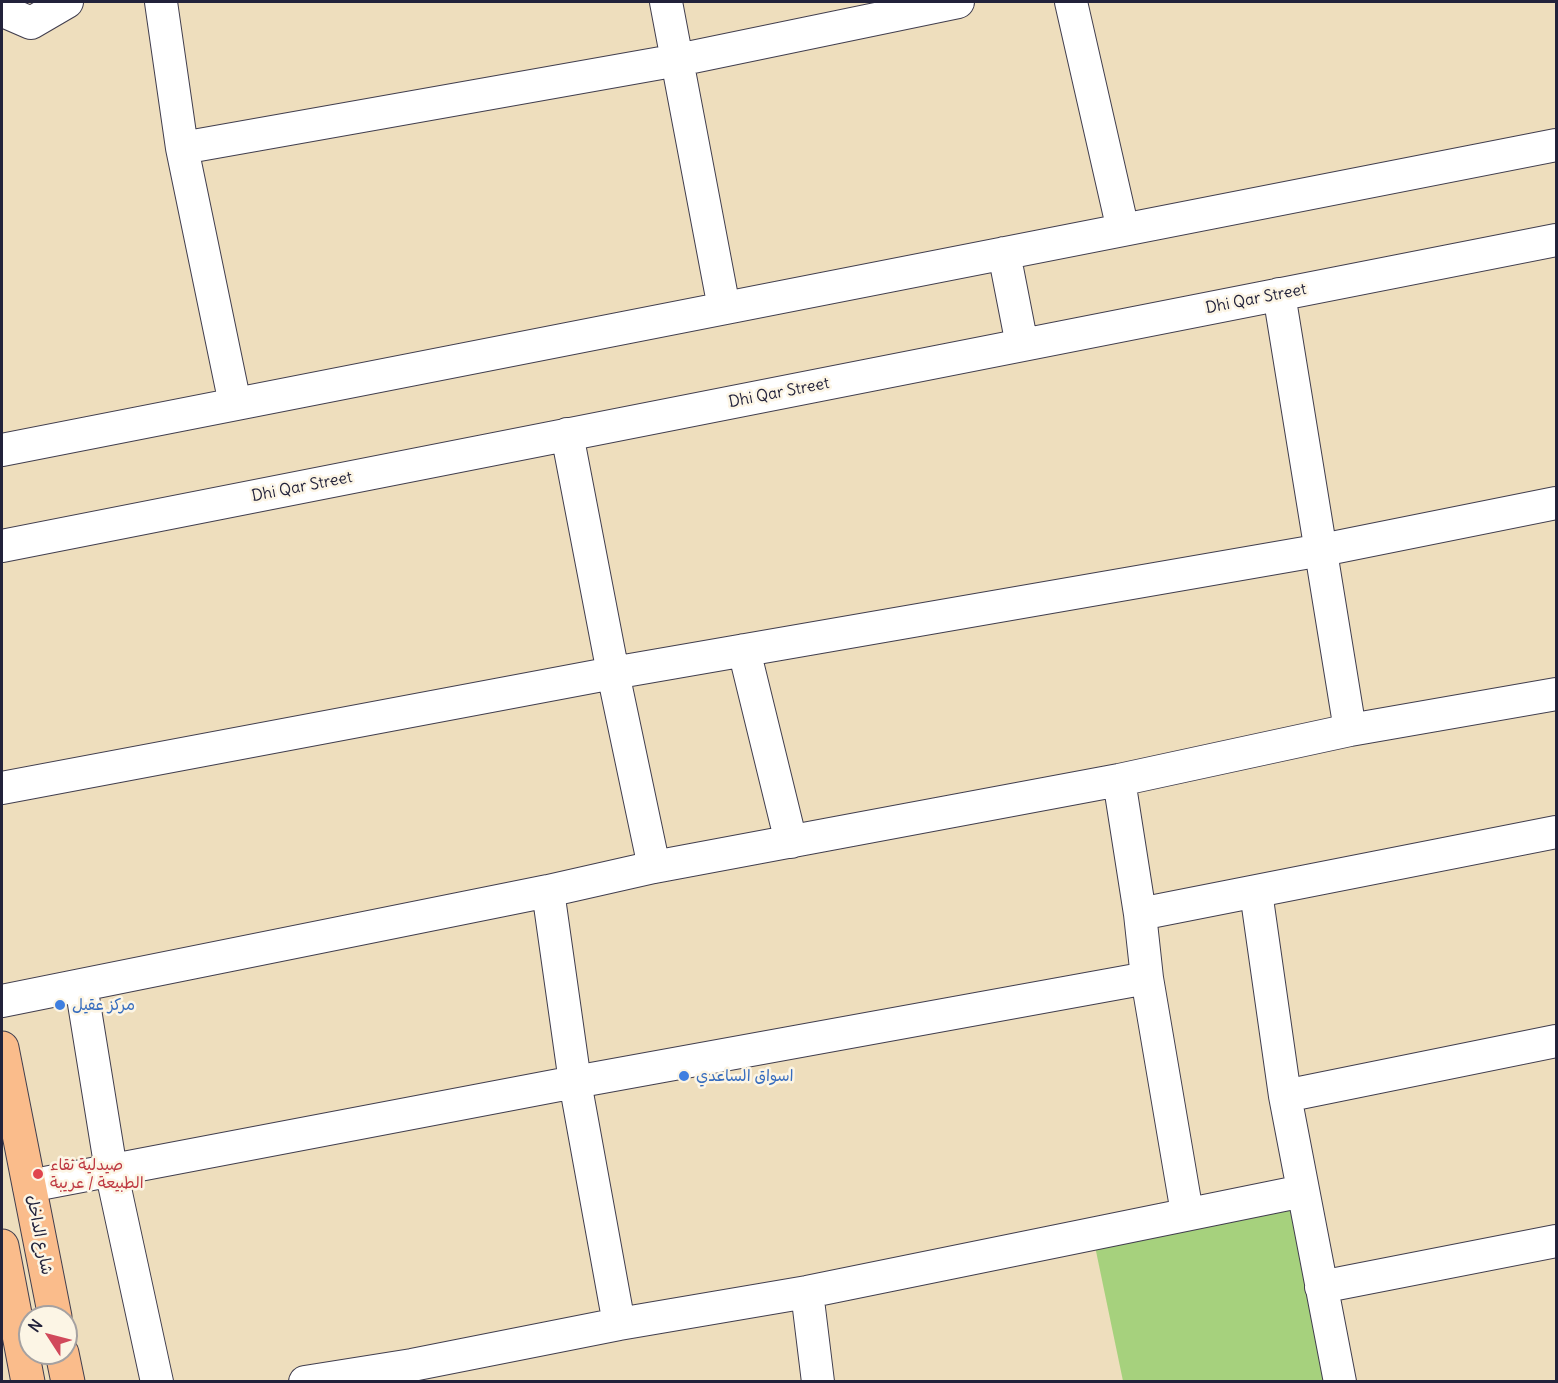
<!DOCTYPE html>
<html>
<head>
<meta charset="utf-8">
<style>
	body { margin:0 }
	#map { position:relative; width:1558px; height:1383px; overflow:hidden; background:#eedebd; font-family:Delius,sans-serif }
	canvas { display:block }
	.frame { position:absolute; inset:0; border:3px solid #22223b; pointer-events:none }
	.north { position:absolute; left:18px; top:1305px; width:60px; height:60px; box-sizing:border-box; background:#fcf5e5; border:2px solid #a5a1a1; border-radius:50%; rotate:306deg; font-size:16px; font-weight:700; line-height:24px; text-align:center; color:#22223b }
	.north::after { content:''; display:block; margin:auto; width:21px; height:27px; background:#d1495b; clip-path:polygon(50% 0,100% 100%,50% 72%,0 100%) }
</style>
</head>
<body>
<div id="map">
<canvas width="1558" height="1383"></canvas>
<div class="frame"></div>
<div class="north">N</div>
</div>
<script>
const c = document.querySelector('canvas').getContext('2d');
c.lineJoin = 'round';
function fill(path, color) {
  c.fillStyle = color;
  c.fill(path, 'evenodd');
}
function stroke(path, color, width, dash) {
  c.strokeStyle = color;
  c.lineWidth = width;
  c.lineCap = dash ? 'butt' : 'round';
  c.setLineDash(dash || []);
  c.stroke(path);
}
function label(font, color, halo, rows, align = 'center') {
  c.font = font + ' Delius,"Playpen Sans Arabic",sans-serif';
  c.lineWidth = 5;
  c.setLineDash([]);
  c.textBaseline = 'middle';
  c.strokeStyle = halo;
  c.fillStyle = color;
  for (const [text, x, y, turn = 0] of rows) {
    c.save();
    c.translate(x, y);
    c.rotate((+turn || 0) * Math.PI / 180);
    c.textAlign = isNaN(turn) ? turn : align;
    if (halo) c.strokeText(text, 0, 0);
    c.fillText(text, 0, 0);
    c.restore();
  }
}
fill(new Path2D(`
	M1303,1191L1341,1381H1123L1091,1227Z`), '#a6d17d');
const minor = new Path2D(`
	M161,2L182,148L235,404
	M666,2L724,308
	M1071,2L1123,230
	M2,3L3,11L31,23L67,2
	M182,148L678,60L958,2
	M1004,253L1022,345
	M1279,294L1350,730
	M567,434L613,673L654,867
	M2,450L1556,145
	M2,546L1556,240
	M744,650L791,842
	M1119,780L1140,914L1147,978L1187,1213
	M2,788L613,673L1322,550L1556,503
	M548,891L575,1082L619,1324
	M1256,892L1285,1096L1340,1382
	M1140,914L1556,832
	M81,985L111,1170L157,1382
	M2,1001L548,891L654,867L1119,780L1350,730L1556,694
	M1285,1096L1556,1041
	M29,1186L575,1082L1147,978
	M1321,1287L1556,1241
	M807,1292L818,1382
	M305,1382L412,1365L619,1324L807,1292L1303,1191`);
const major = new Path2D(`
	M2,1048L55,1317
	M2,1246L28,1382
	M62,1353L68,1382`);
stroke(minor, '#413e4e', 34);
stroke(major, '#413e4e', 35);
stroke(minor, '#fff', 32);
stroke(major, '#fabc8b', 33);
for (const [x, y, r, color] of [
	[60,1005,6,"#3f7fe0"],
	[684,1076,6,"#3f7fe0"],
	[38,1174,6,"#e0444e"]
]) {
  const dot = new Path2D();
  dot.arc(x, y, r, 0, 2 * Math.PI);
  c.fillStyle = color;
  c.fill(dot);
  stroke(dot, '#fcf5e5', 2);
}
label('16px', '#22223b', '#fcf5e5', [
	["Dhi Qar Street",1256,299,-11],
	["Dhi Qar Street",779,393,-11],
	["Dhi Qar Street",302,487,-11],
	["شارع الداخل",39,1235,79]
]);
label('16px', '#366cbe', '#fcf5e5', [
	["مركز عقيل",72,1005],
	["اسواق الساعدي",696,1076]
], 'left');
label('16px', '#be3a42', '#fcf5e5', [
	["صيدلية نقاء",50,1165],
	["الطبيعة / عريبة",50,1183]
], 'left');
</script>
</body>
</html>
